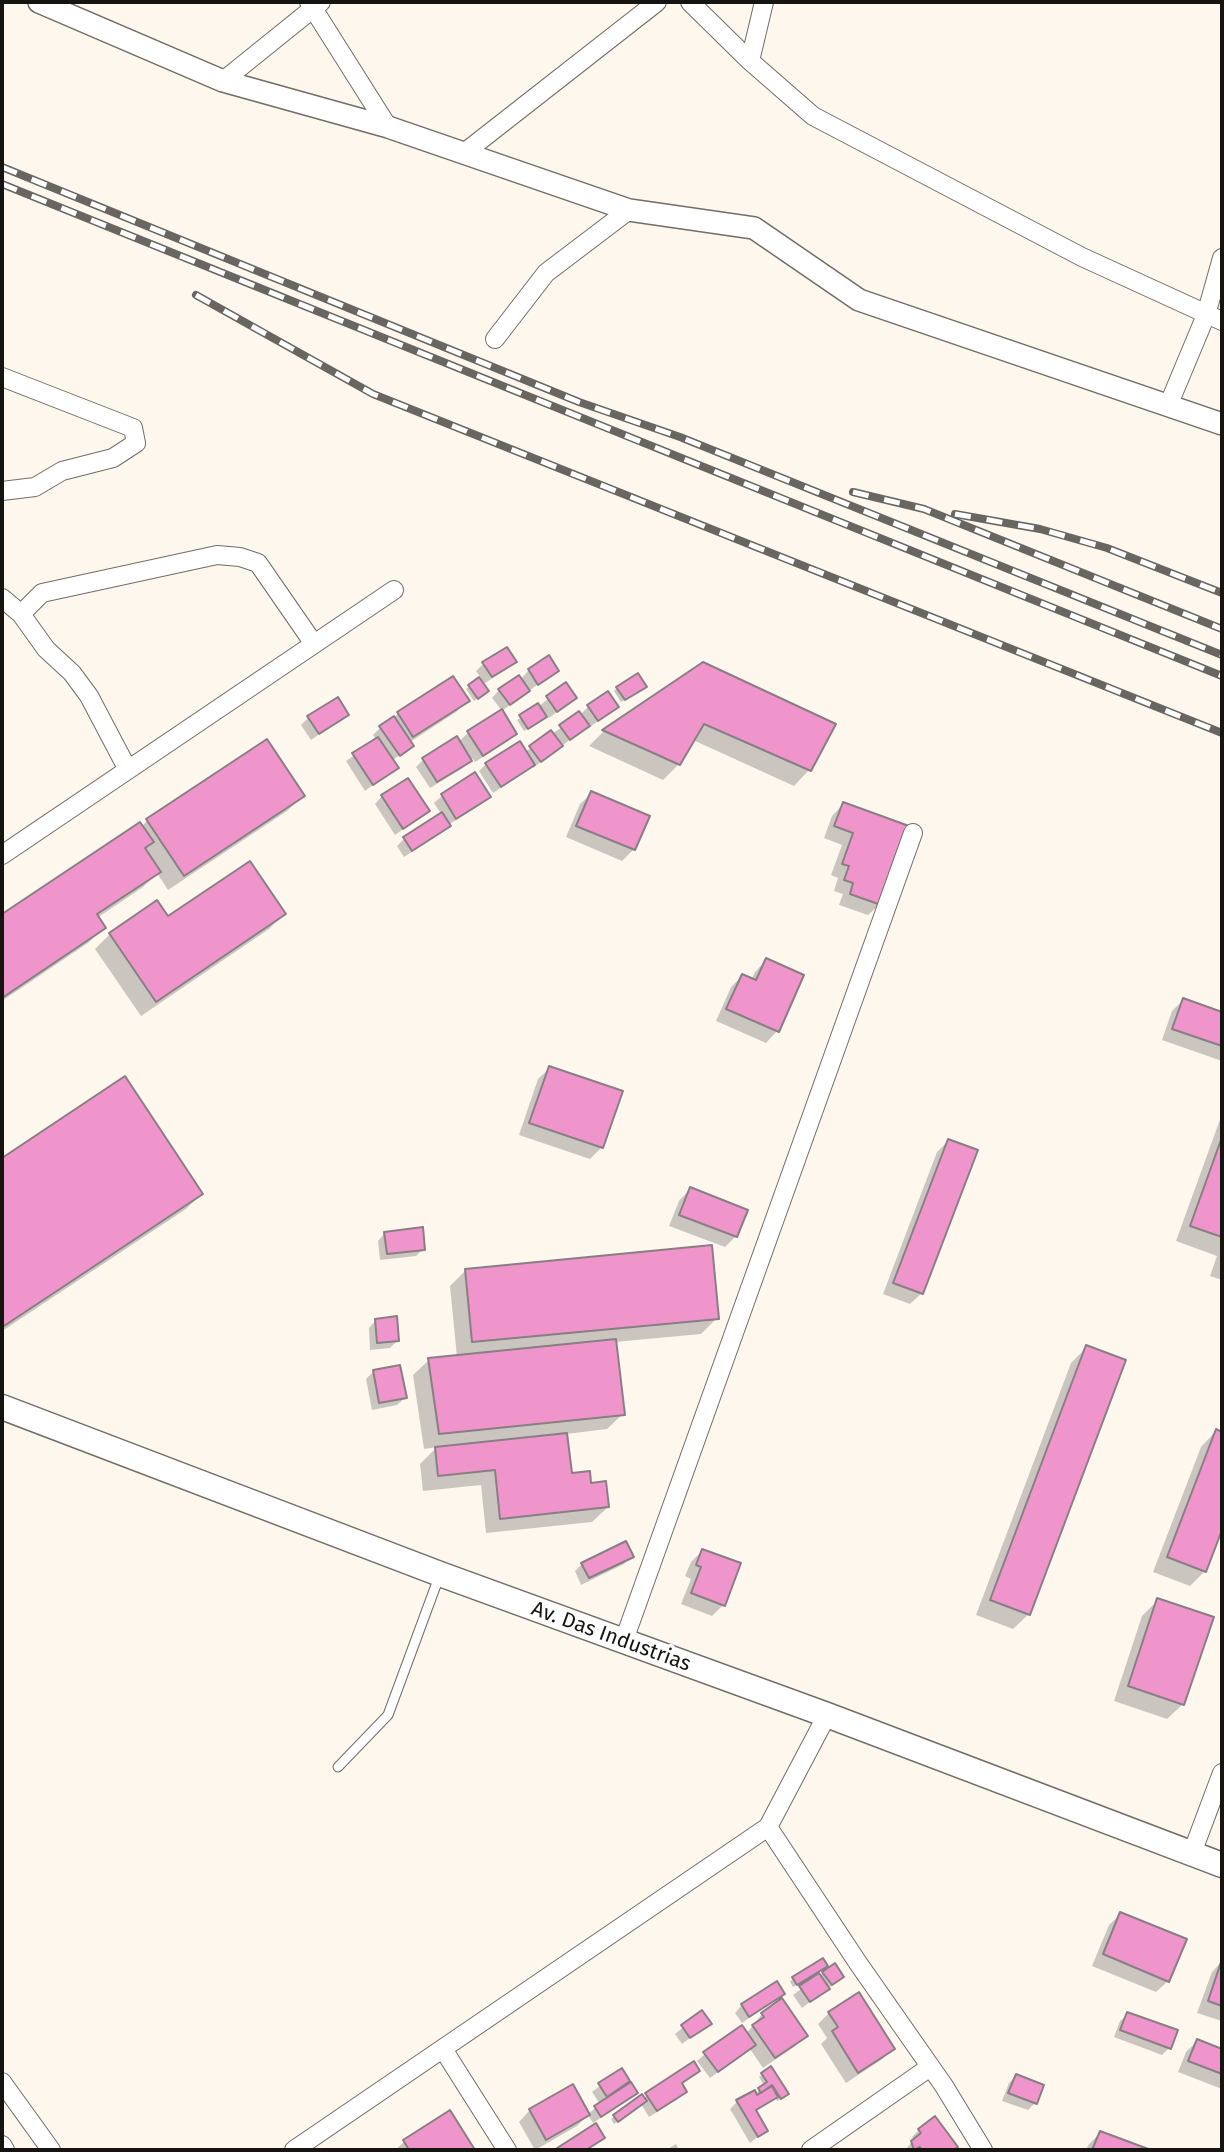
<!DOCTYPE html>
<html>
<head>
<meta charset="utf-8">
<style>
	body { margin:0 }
	#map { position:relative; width:1224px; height:2152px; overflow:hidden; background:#fdf7ee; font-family:"Fira Sans",sans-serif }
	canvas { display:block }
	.frame { position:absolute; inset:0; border:4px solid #161411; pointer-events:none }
</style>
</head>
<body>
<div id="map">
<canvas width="1224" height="2152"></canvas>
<div class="frame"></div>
</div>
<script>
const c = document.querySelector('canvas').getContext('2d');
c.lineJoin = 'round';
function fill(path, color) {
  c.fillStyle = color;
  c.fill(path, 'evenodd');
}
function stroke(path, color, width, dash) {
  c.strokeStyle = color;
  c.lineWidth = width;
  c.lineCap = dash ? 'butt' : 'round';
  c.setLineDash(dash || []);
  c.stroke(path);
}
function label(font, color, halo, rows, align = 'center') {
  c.font = font + ' "Fira Sans",sans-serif';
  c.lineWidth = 7;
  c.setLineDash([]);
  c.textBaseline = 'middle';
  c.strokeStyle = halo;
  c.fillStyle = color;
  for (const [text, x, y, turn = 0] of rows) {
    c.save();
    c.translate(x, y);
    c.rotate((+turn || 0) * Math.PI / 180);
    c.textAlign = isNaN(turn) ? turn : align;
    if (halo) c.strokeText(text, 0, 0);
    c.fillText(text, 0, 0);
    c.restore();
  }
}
fill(new Path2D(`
	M514,662L507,669L482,685L483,694L474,701L466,689L481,678L476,671L483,664Z
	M703,664L809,770L794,786L693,740L679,764L663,780L589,746L603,732Z
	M529,670H557L502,711L492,698L499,690L520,680Z
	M565,685L575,698L549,718L547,715L524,731L517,720L538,707Z
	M617,688L641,690L621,702L614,691Z
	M467,701L456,712L410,742L412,745L392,761L396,768L365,791L346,761L376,740L373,735L380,728L398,714Z
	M588,707H617L590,727L589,725L533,768L532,766L493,793L479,771L486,764L525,752L580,715Z
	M501,712L515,734L508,741L475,762L472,758L463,768L430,788L416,767L423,760L458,742L468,733Z
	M347,715L311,740L301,725L308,718Z
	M475,775L489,796L482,804L448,825L441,833L404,857L397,846L404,839L442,815L434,803L442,796Z
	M592,793L634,849L622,861L566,837L580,804Z
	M302,796L287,811L168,890L157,873L143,887L97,918L104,928L88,943L2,1001V916L139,824L141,827L147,821Z
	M382,796L428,811L395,835L375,804Z
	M843,804L880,904L868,915L839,905L843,894L834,891L838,878L831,875L842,845L824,838L832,816Z
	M284,914L269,929L141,1016L95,949L110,934L167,918Z
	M766,960L777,1031L766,1043L716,1021L731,987L742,976L751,980L755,972Z
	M1183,1000L1222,1013V1061L1162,1040L1172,1011Z
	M550,1068L602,1147L590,1159L519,1135L538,1079Z
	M124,1079L201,1194L186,1209L2,1331V1160Z
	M1222,1114V1280L1210,1276L1217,1256L1176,1241Z
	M948,1141L922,1293L910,1304L883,1294L937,1152Z
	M690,1189L736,1236L725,1247L669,1226L679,1201Z
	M385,1233L423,1249L416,1256L380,1260L378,1241Z
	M465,1271L717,1318L701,1334L615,1342L623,1414L607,1429L566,1434L570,1475L608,1507L592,1522L486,1533L481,1485L423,1491L420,1464L437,1447L424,1449L413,1375L429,1360L457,1357L450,1286Z
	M376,1320L397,1341L390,1348L370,1350L369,1328Z
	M1087,1347L1029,1614L1013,1629L976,1615L1071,1363Z
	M374,1371L405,1398L397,1405L372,1410L366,1379Z
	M1216,1431L1222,1434V1525L1205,1571L1190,1586L1153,1572L1201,1447Z
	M702,1551L723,1605L712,1616L681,1604L691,1579L685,1576L691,1562Z
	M631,1556L624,1564L581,1585L575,1571L582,1564Z
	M1158,1600L1183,1704L1167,1719L1114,1701L1142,1616Z
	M1121,1914L1168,1981L1156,1992L1092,1966L1109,1925Z
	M1222,1961V2021L1197,2013L1212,1972Z
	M823,1969L793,1987L790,1982L793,1978Z
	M823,1973L839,1980L802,2008L793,1995Z
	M783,1994L742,2023L735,2013L742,2005Z
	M702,2012L710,2023L682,2044L675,2034Z
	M829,2013L893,2049L881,2060L846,2083L821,2044L827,2038L818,2024Z
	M762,2014L805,2036L794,2047L763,2068L750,2049L710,2078L697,2061L705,2054L746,2034Z
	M1128,2014L1169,2048L1162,2055L1114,2037L1120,2021Z
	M1197,2041L1222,2051V2089L1178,2072L1186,2052Z
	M770,2069L784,2097L777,2101L775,2098L755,2112L766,2130L750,2143L730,2109L738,2101L755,2094L764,2086L759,2077Z
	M621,2070L635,2093L628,2100L593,2123L588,2115L577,2126L535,2150L519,2122L530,2110L588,2114L600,2104L592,2092Z
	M698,2071L681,2085L685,2091L678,2099L649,2117L641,2104L614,2124L611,2119L641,2096L643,2098Z
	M1016,2076L1035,2103L1028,2110L1002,2101L1009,2083Z
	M449,2113L473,2150H395L404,2142Z
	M919,2130L956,2147L953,2150H905L914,2140L912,2137Z
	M1100,2133L1146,2150H1086L1089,2144Z
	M676,2144L679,2150H666Z`), '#0003');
const building = new Path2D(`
	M507,647L517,662L492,677L482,662Z
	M549,655L559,671L538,685L528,669Z
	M703,662L836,724L811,771L704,724L680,765L602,730Z
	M638,673L647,687L625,700L616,687Z
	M519,675L530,691L510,705L498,689Z
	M453,676L470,701L413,737L397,712Z
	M479,677L489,691L478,699L468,685Z
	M566,682L577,698L557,712L546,696Z
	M608,691L619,707L598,721L587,705Z
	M338,697L349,715L319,734L307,716Z
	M538,703L547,717L528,729L519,715Z
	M502,709L517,734L483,756L467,731Z
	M579,711L590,726L570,740L559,725Z
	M394,716L414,746L400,756L379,726Z
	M551,730L563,746L541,762L529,746Z
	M457,736L472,761L437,782L422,758Z
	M378,737L399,768L373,785L352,753Z
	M267,739L305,796L184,876L146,819Z
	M520,741L535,765L501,787L485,763Z
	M475,772L491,797L456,819L441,794Z
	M408,778L430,811L403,829L381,795Z
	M591,791L650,816L635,850L576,826Z
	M843,802L909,826L881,905L850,894L853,883L844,880L849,866L842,864L853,833L834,826Z
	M442,812L451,826L412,851L403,837Z
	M140,822L154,842L145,848L161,872L97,914L106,928L2,998V914Z
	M250,861L286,914L156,1002L109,933L157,900L168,916Z
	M766,958L804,975L779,1032L726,1009L742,974L756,980Z
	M1183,998L1222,1012V1046L1172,1029Z
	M549,1066L623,1091L603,1148L529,1123Z
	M125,1076L203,1194L4,1326L2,1323V1158Z
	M1222,1137V1237L1190,1226Z
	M948,1139L978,1150L923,1294L893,1283Z
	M690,1187L748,1210L737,1237L679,1215Z
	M423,1227L425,1250L387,1254L384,1232Z
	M712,1245L719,1319L472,1342L465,1269Z
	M397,1316L399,1341L377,1343L375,1319Z
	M616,1339L625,1415L439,1434L428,1358Z
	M1086,1345L1126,1360L1030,1615L990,1600Z
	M400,1365L407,1398L379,1403L373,1370Z
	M1216,1429L1222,1432V1530L1206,1572L1167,1557Z
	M567,1433L572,1473L590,1471L591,1483L606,1481L609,1507L500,1519L495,1470L438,1476L435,1447Z
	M626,1541L634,1557L589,1578L581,1563Z
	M702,1549L741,1563L725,1606L691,1593L701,1567L696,1565Z
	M1157,1598L1214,1617L1184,1705L1128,1686Z
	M1120,1912L1187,1939L1169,1982L1103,1954Z
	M823,1958L828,1966L797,1985L792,1977Z
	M1222,1959V2006L1208,2001Z
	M835,1963L844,1977L832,1985L822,1972Z
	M819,1973L830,1989L810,2002L799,1986Z
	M777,1981L785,1994L749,2017L741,2004Z
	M859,1992L895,2049L858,2073L832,2031L838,2027L828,2012Z
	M782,1998L808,2036L775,2058L752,2025L764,2017L761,2013Z
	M702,2010L712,2024L690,2038L681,2025Z
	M1127,2012L1178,2030L1171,2049L1120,2030Z
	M742,2025L756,2045L718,2072L703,2052Z
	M1197,2039L1222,2049V2074L1188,2061Z
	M694,2061L700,2071L682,2083L687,2092L657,2111L645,2093Z
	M771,2066L789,2094L781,2099L772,2085L761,2093L758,2088L767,2082L761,2073Z
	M622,2068L630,2081L607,2097L598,2083Z
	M1016,2074L1044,2085L1037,2104L1008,2093Z
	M631,2082L638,2093L601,2117L594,2106Z
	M573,2084L590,2115L546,2140L529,2109Z
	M772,2086L778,2097L756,2110L768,2131L758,2137L736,2100L755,2090L757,2095Z
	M642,2094L647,2101L618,2122L613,2115Z
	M450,2110L475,2150H409L403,2140Z
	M935,2116L958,2147L954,2150H922L920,2147L914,2150L911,2141L921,2133L918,2129Z
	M596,2123L605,2138L586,2150H554Z
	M1100,2131L1151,2150H1092Z`);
fill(building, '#ef95cc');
stroke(building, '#887e83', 2);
const service = new Path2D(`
	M338,1767L388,1715L439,1577`);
const minor = new Path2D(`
	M309,2L388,127
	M690,2L750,61L813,116L1082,257L1222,321
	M750,61L764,2
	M223,81L321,2
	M464,153L657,2
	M495,339L546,273L629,210
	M2,377L133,428L136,443L113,458L62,471L35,487L2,491
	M1168,406L1206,315L1222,258
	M2,598L21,614L46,649L72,673L89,696L128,770
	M21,614L42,593L217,555L240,557L258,563L314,644
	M2,855L394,590
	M623,1643L913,833
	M768,1827L858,1963L944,2086L983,2150
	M1192,1853L1222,1773
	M443,2049L507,2150
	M2,2082L51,2150
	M2,2145L5,2150
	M294,2150L768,1827L827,1715
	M811,2150L930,2067`);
const tertiary = new Path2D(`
	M39,2L223,81L388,127L629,210L754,228L859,300L1222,424`);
const secondary = new Path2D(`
	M2,1407L440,1574L827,1715L1222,1865`);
stroke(service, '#726d65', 11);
stroke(minor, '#726d65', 20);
stroke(tertiary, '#726d65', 24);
stroke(secondary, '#726d65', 27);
stroke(service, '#fff', 9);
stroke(minor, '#fff', 18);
stroke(tertiary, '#fff', 21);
stroke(secondary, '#fff', 24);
const rail = new Path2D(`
	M2,167L579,402L680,437L1222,655
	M2,184L1222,676
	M196,295L373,394L1222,733
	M853,492L924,509L1222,629
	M955,514L1040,529L1107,548L1222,593`);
stroke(rail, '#696560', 8);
stroke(rail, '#fff', 5, [16]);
label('21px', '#161411', '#fff', [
	["Av. Das Industrias",611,1637,20]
]);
</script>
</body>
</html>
